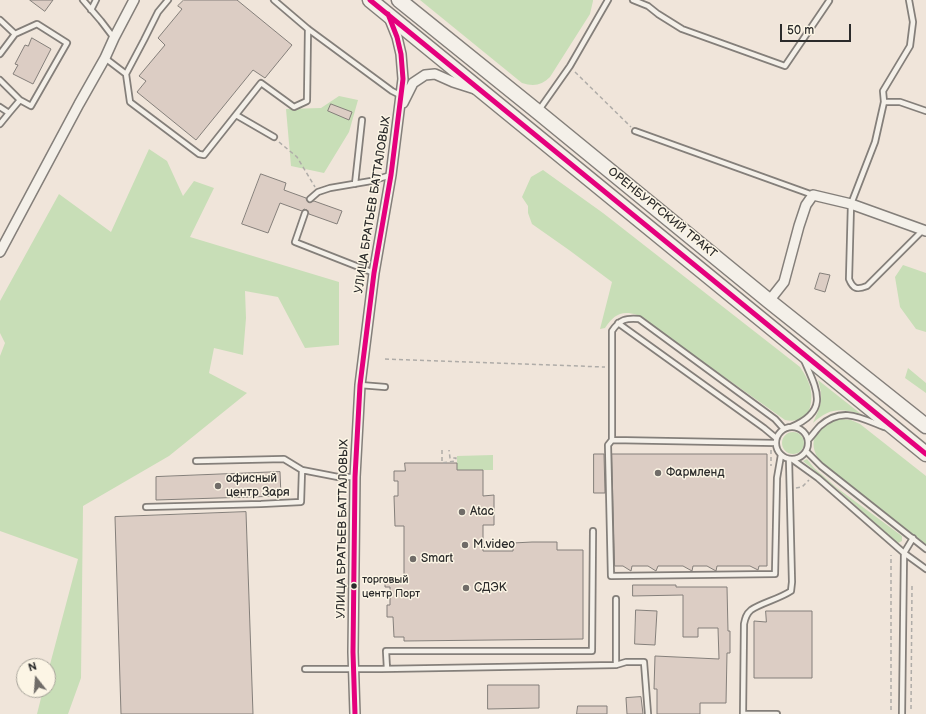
<!DOCTYPE html>
<html>
<head>
<meta charset="utf-8">
<style>
	body { margin:0 }
	#map { position:relative; width:926px; height:714px; overflow:hidden; background:#f0e5da; font-family:"Balsamiq Sans",sans-serif }
	canvas { display:block }
	.north { position:absolute; left:16px; top:658px; width:40px; height:40px; box-sizing:border-box; background:#fcf5e5; border:1px solid #a8a49b; border-radius:50%; rotate:343deg; font-size:11px; font-weight:700; line-height:16px; text-align:center; color:#2b2b2b }
	.north::after { content:''; display:block; margin:auto; width:14px; height:18px; background:#706c68; clip-path:polygon(50% 0,100% 100%,50% 72%,0 100%) }
	.scale { position:absolute; left:780px; top:24px; width:71px; height:18px; box-sizing:border-box; border:2px solid #2b2b2b; border-top:0; padding-left:5px; font-size:12px; line-height:14px; white-space:nowrap; color:#2b2b2b; -webkit-text-stroke:3px #fcf5e5; paint-order:stroke }
</style>
</head>
<body>
<div id="map">
<canvas width="926" height="714"></canvas>
<div class="north">N</div>
<div class="scale">50 m</div>
</div>
<script>
const c = document.querySelector('canvas').getContext('2d');
c.lineJoin = 'round';
function fill(path, color) {
  c.fillStyle = color;
  c.fill(path, 'evenodd');
}
function stroke(path, color, width, dash) {
  c.strokeStyle = color;
  c.lineWidth = width;
  c.lineCap = dash ? 'butt' : 'round';
  c.setLineDash(dash || []);
  c.stroke(path);
}
function label(font, color, halo, rows, align = 'center') {
  c.font = font + ' "Balsamiq Sans",sans-serif';
  c.lineWidth = 3;
  c.setLineDash([]);
  c.textBaseline = 'middle';
  c.strokeStyle = halo;
  c.fillStyle = color;
  for (const [text, x, y, turn = 0] of rows) {
    c.save();
    c.translate(x, y);
    c.rotate((+turn || 0) * Math.PI / 180);
    c.textAlign = isNaN(turn) ? turn : align;
    if (halo) c.strokeText(text, 0, 0);
    c.fillText(text, 0, 0);
    c.restore();
  }
}
fill(new Path2D(`
	M420,0H593V1L590,14L550,77C542,85 534,87 522,83Z
	M339,96L358,100L349,132L324,173L291,166L286,109L321,108Z
	M149,149L167,161L183,196L194,181L214,188L190,237L339,282V345L305,348L278,297L245,291L246,318L243,355L214,348L209,373L247,393L169,456L83,506L81,678L68,714H37L43,690H48V672L78,559L0,531V356L5,343L0,333V301L59,194L111,232Z
	M543,170L603,213L800,367C811,383 815,395 808,414C802,420 794,422 785,420L637,315C621,310 614,315 605,328L600,329L612,282L569,250L532,224L528,213V206L522,197L531,177Z
	M903,265L926,273V332L916,329L900,307L895,277Z
	M908,368L926,383V393L905,378Z
	M818,380L861,414C840,408 829,408 813,423C821,405 824,400 818,380Z
	M840,419L851,420L860,424L926,476V545C900,523 872,504 846,483C837,476 825,468 818,458C806,439 820,422 840,419Z
	M782 443a11 11 0 1 1 22 0a11 11 0 1 1-22 0Z
	M493,455V470H457V456Z
	M807,459L814,468L837,488L902,536V541L898,543L894,540L837,489L803,461Z`), '#c8deb7');
const building = new Path2D(`
	M30,0H53L45,11Z
	M184,0H237L292,45L265,78L253,70L196,140L137,92L146,81L139,76L165,45L158,38L182,9L178,6Z
	M32,38L51,49L33,84L13,74L18,65L15,64L25,45L28,46Z
	M331,104L352,112L349,120L328,111Z
	M261,174L286,183L284,190L306,198L308,202L314,201L342,211L337,224L309,214L307,210L304,209L302,211L280,203L268,233L242,224Z
	M820,273L830,275L825,292L815,289Z
	M594,454H604L605,493H594Z
	M612,454H767V566H759L758,570L750,566H717L716,571L707,566H693L692,571L683,566H658L656,571L648,566H632L631,571L623,566H615Z
	M405,463H457V470H483V496L494,495V525H483V551H513V543L532,542H557V550H583V639L404,641V637H394L393,617H387V605H390V587H385V579L404,578V526H395L394,496H398V481H394V471H405Z
	M280,472L281,496L156,500V477Z
	M246,512L253,714H121L115,517Z
	M633,585H676V587H727L728,631H730V653H727L726,703H700V714H657V689H654L655,656L719,659L718,628H698V637H683V595L633,596Z
	M636,610L657,611L655,645L635,644Z
	M766,611H812V678H754V621L766,622Z
	M488,685H539V708L488,709Z
	M641,697L643,714H627L626,698Z
	M578,706H607V714H577Z`);
fill(building, '#dccdc4');
stroke(building, '#847f7a', 1);
const service = new Path2D(`
	M83,0L101,21L114,38
	M274,0L308,29L392,91L402,96
	M633,0L648,6L658,14L682,29L785,66L829,1
	M909,0L913,22L910,46L883,91L884,102H900L926,111
	M91,10L96,0
	M0,20L15,34
	M0,54L15,34L37,24L67,43L31,106L20,100L0,80
	M105,58L126,74L130,102L199,154L204,155L261,83L294,107L307,101L308,29
	M126,74L144,40L158,12L168,0
	M884,102L875,142L851,204L849,279C853,289 857,290 867,286L923,230
	M0,107L9,113L20,100
	M539,110L570,66L608,0
	M236,115L274,137
	M0,124L9,113
	M635,131L813,195
	M355,184L362,120
	M310,199L318,192L330,188L371,181L391,175
	M305,213L295,242L374,273
	M618,323L764,428L776,438
	M360,385L385,387
	M776 443a16 16 0 1 1 32 0a16 16 0 1 1-32 0Z
	M791,427C830,411 817,390 804,360
	M612,440L608,445L611,576L775,574L777,478L781,455
	M808,440C812,436 816,430 820,426C842,406 861,418 884,427
	M776,443L612,440V331C620,319 626,318 639,319L775,419L784,429
	M806,451L821,466L926,549
	M793,460L818,478L904,553L926,569
	M196,461L284,459L302,470
	M146,507L261,504L301,502L302,470L338,477H355
	M616,665L626,662H644L648,714
	M305,669H381L616,665V599
	M387,669L386,651H592L593,531
	M777,714H743L744,624C745,619 746,614 751,610C761,603 779,599 791,591L792,582L789,459
	M902,714L904,553L913,538`);
const minor = new Path2D(`
	M403,103L413,83L425,75L435,74L453,82L475,89
	M0,252L79,104L105,58L114,38L134,0
	M769,301L784,282L799,226L806,205L813,195L851,204L926,231
	M355,714L353,652L355,477L360,385L374,273L391,175L403,79L401,54L397,37L389,17`);
const primary = new Path2D(`
	M370,0L926,454
	M399,0L538,112L769,301L926,426`);
stroke(service, '#847f7a', 8);
stroke(minor, '#847f7a', 12);
stroke(primary, '#847f7a', 17);
stroke(new Path2D(`
	M575,72L631,127
	M279,142L297,157L315,187
	M385,359L605,367
	M442,450V463L455,461L456,458H450L449,450
	M771,450V466
	M796,488L802,487L809,480
	M911,709L912,586
	M891,710V555`), '#afaca8', 1.5, [4, 3]);
stroke(service, '#f4f0e9', 4.5);
stroke(minor, '#f4f0e9', 9);
stroke(primary, '#f4f0e9', 14);
stroke(new Path2D(`
	M370,0L926,454
	M355,714L353,652L355,477L360,385L374,273L391,175L403,79L401,54L397,37L388,14`), '#e5007d', 5);
for (const [x, y, r, color] of [
	[658,473,4,"#706c68"],
	[218,486,4,"#706c68"],
	[462,512,4,"#706c68"],
	[465,545,4,"#706c68"],
	[413,559,4,"#706c68"],
	[354,586,3.5,"#2b2b2b"],
	[466,588,4,"#706c68"]
]) {
  const dot = new Path2D();
  dot.arc(x, y, r, 0, 2 * Math.PI);
  c.fillStyle = color;
  c.fill(dot);
  stroke(dot, '#fcf5e5', 1.5);
}
label('11px', '#2b2b2b', '#fcf5e5', [
	["торговый",362,580],
	["центр Порт",362,594]
], 'left');
label('12px', '#2b2b2b', '#fcf5e5', [
	["УЛИЦА БРАТЬЕВ БАТТАЛОВЫХ",373,205,-81],
	["ОРЕНБУРГСКИЙ ТРАКТ",662,213,39],
	["УЛИЦА БРАТЬЕВ БАТТАЛОВЫХ",343,529,-89]
]);
label('12px', '#2b2b2b', '#fcf5e5', [
	["Фармленд",666,473],
	["офисный",226,479],
	["центр Заря",226,493],
	["Atac",470,512],
	["M.video",473,545],
	["Smart",421,559],
	["СДЭК",474,588]
], 'left');
</script>
</body>
</html>
